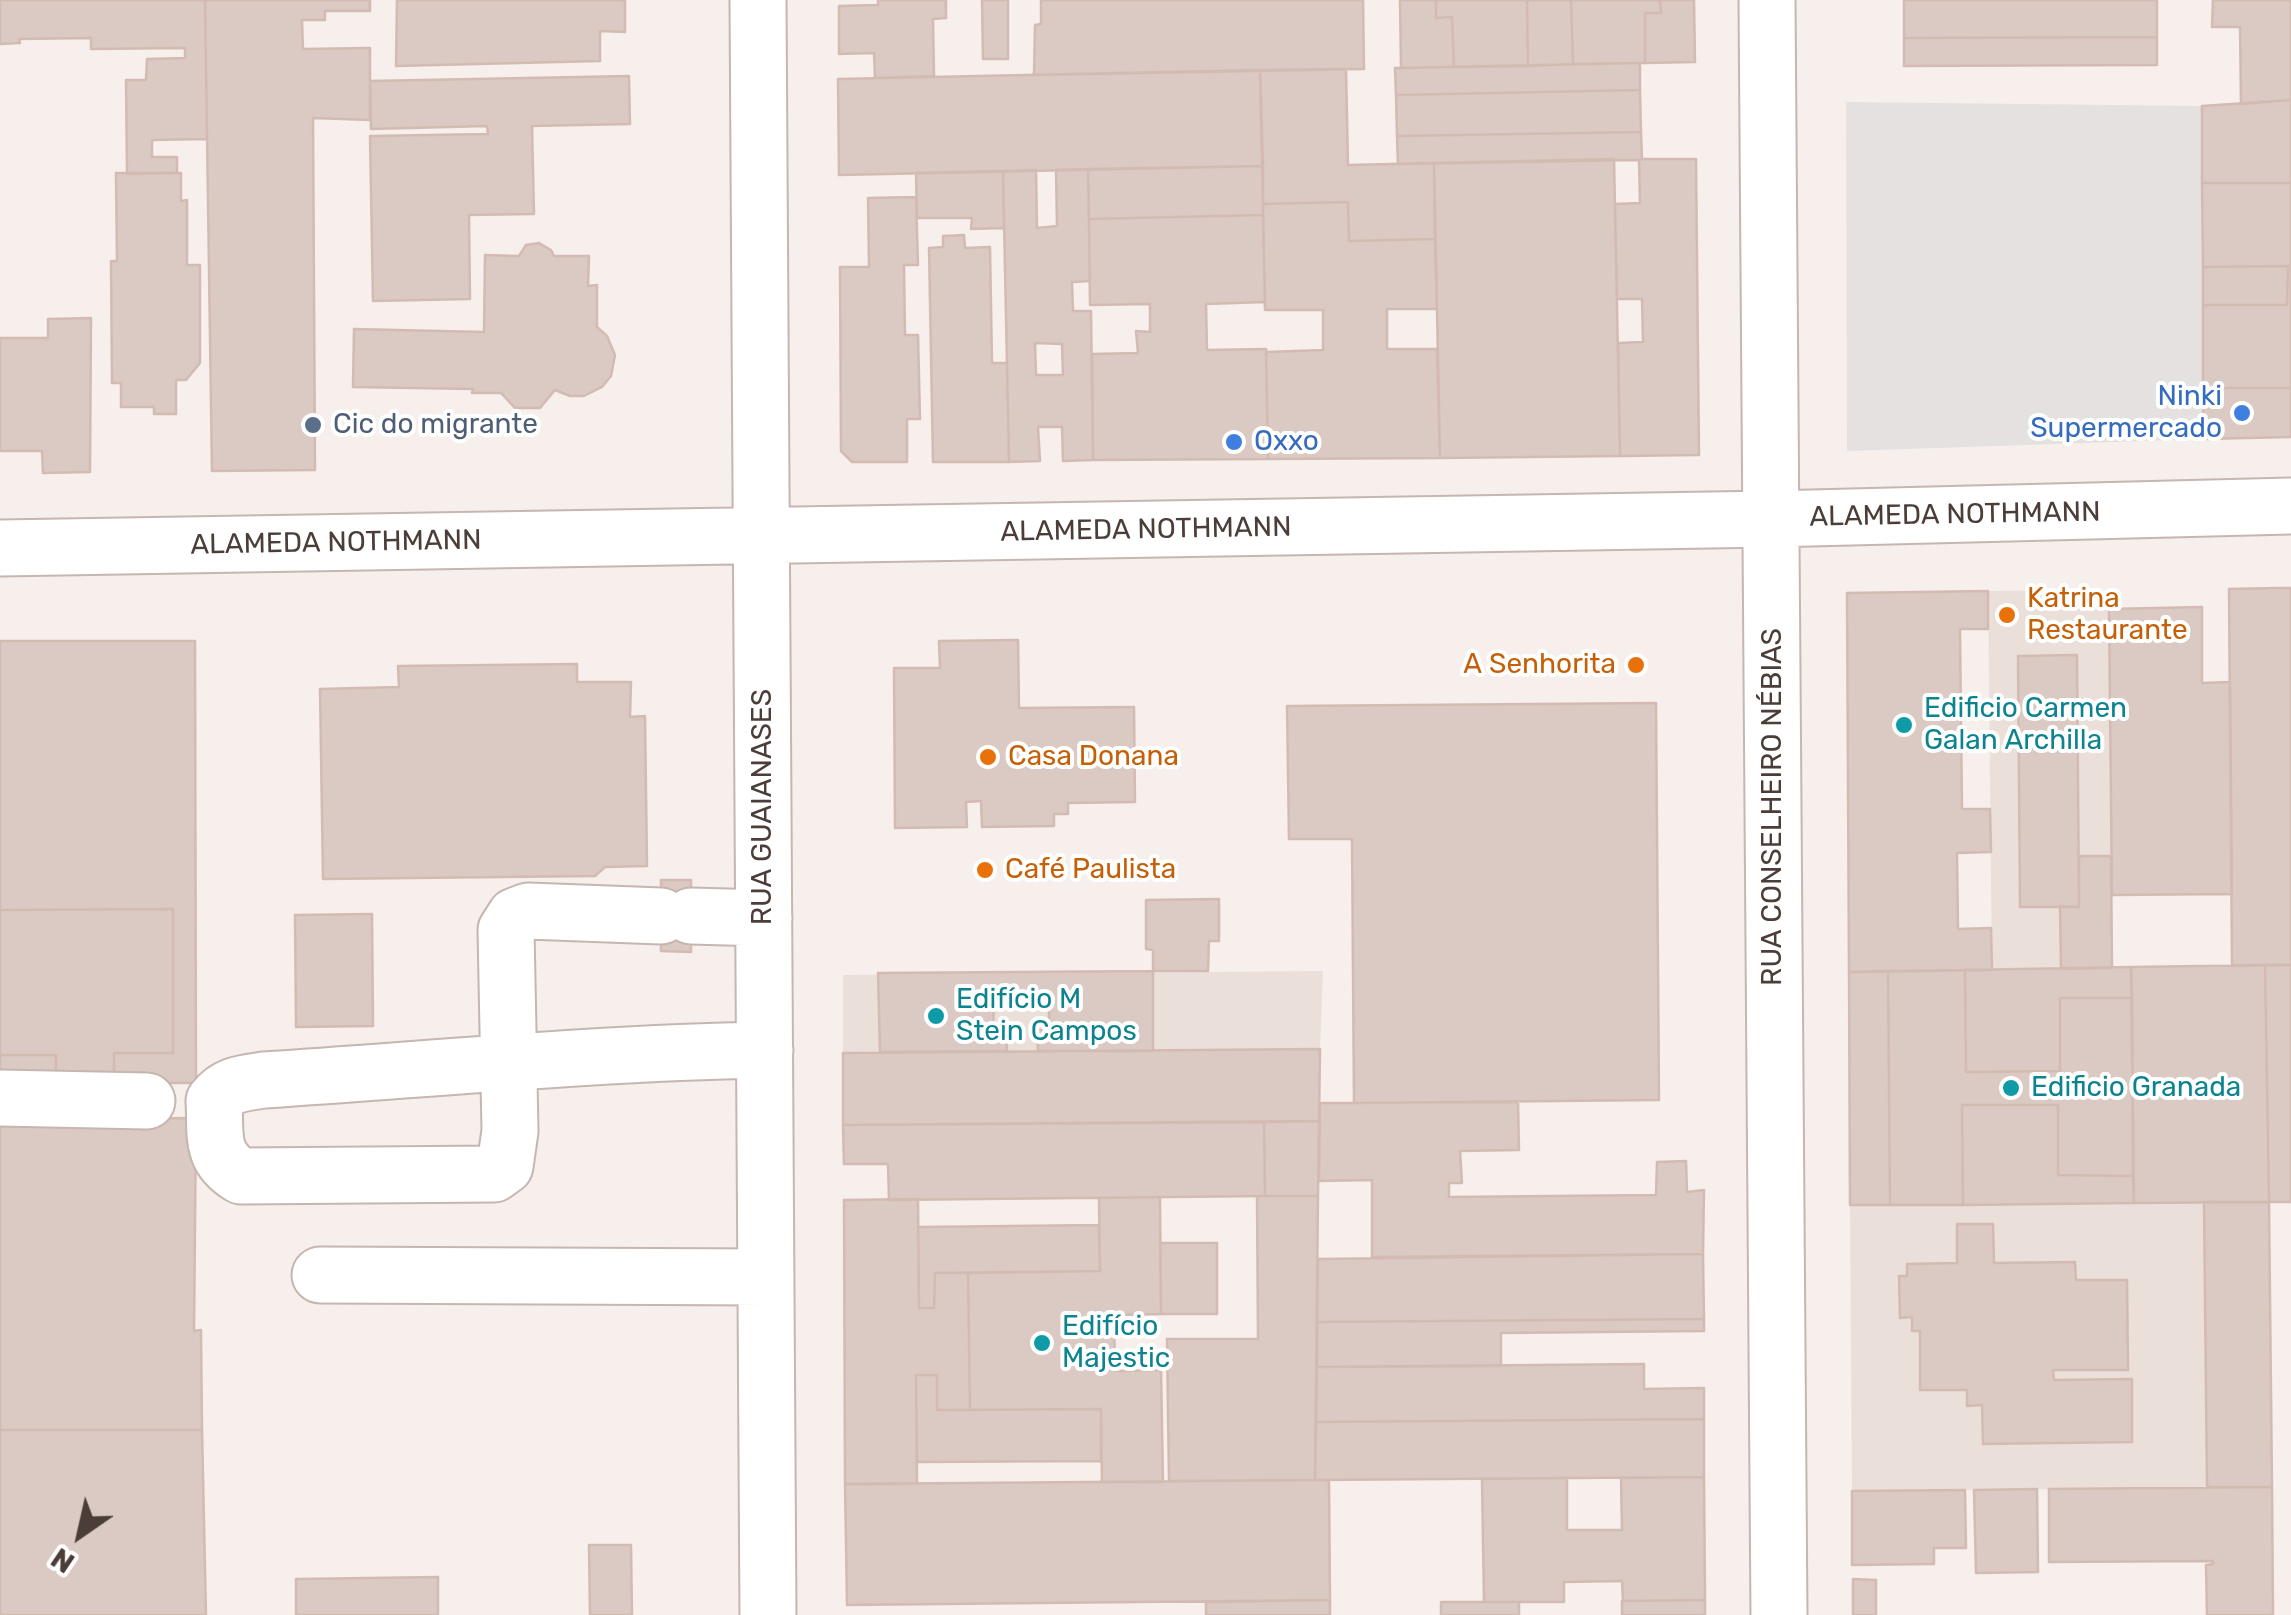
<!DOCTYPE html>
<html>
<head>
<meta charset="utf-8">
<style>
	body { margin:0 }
	#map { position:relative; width:2291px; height:1615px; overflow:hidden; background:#f6efeb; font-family:Rubik,sans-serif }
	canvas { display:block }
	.north { position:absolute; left:30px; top:1485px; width:100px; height:100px; -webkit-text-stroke:8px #fff; paint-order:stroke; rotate:214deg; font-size:28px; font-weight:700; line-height:40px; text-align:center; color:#4b3d38 }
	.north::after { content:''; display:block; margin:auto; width:35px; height:45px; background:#4b3d38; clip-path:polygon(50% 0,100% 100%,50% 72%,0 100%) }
</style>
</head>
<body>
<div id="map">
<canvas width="2291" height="1615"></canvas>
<div class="north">N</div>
</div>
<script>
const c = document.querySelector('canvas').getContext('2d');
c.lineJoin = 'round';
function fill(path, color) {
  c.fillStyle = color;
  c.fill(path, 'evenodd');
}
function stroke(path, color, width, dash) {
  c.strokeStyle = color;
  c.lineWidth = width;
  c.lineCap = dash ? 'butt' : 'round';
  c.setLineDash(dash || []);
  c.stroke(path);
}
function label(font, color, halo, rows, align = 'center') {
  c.font = font + ' Rubik,sans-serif';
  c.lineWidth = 8;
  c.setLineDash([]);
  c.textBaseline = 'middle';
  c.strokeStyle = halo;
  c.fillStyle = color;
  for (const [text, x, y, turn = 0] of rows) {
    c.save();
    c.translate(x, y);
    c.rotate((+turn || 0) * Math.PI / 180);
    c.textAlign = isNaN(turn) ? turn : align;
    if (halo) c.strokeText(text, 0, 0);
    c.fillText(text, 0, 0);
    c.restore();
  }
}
fill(new Path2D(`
	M2109,590L2112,968L1992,970L1988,591Z
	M1323,971L1320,1049L843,1053V975Z
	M2269,1202L2272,1487L1852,1491L1850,1205Z`), '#eadfd9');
fill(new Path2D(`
	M1846,102L2202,106L2204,439L1847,451Z`), '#e5e1e0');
const building = new Path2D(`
	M0,0H205L207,139L152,140V157H177V173L127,174L126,80H146L147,59L185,58V48L91,49V38L19,39L20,43L0,44Z
	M205,0H370V11H325V20H302L303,49L370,48V120L313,118L315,470L212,471Z
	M397,0H625V32L600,31V61L396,66Z
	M878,0H946V18L933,19L934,76L875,78L874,53L839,54V6L878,5Z
	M982,0H1008V59H983Z
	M1041,0H1363L1364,69L1034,75L1035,25L1041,24Z
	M1400,0H1436V18L1452,17L1454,67L1401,68Z
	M1436,0H1527L1528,66L1454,67L1452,17L1436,18Z
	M1527,0H1571L1573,64L1528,66Z
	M1571,0H1660L1661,13H1645V63L1573,64Z
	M1660,0H1694L1695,62L1645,63V13H1661Z
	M1904,0H2157V37L1904,38Z
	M2213,0H2291V100L2241,104L2240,27H2212Z
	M2157,37V65L1904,66V38Z
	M1640,63V90L1396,95L1395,68Z
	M1346,69L1348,165L1434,163L1435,239L1349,241L1348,202L1263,204L1260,70Z
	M1260,70L1263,166L839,175L838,79Z
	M629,76L630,124L532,126L534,214L469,215L470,299L373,301L370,136L488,134L487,126L371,129L370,81Z
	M1640,90L1641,132L1397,136L1396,95Z
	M2291,100V183H2202V106Z
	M1641,132L1642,159L1639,160L1398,164L1397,136Z
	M1614,159L1620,456L1440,458L1434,163Z
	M1642,159H1696L1699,455L1620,456L1618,343L1643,342L1642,299H1617L1615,204L1640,203L1639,160Z
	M1263,166V215L1089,219L1088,169Z
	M1088,169L1090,281L1072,282L1073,311H1091L1093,460L1063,461L1062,427H1038L1040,461L1009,462L1003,171L1036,170L1037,228L1057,226L1056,170ZM1035,343L1062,344L1063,375H1036Z
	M1003,171L1004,228L971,229L972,218H917L916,173Z
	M116,173H181V201L187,200V265H200V363L186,380H176V414H154V407H121V383H112L111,261H117Z
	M2202,183H2291V388H2203V305H2287L2288,266L2203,267Z
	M916,197L918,265H904L905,335H918L920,419H907V462H852L841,451L840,267H869L868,198Z
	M1348,202L1349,241L1435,239L1437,309H1387V349H1437L1440,458L1268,459L1266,352L1323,350V310H1265L1263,204Z
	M1263,215L1265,302L1206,304L1207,350L1266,349L1268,459L1093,460L1092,354L1138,353L1136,331L1150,332V304L1090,305L1089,219Z
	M964,235L965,248L990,247L992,363H1007L1009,462H933L929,248L943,247V236Z
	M539,243L551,250L554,256H589L588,286L597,285V327L607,336L615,355L611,376L602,387L584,396H570L555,390L540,408H515L501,393H472L473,389L353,387L354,329L484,332L485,255L519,256L526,245Z
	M2288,266L2287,305H2203V267Z
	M91,318L90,472L43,473L42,451H0V338H48V319Z
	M2203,388H2291V437L2204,439Z
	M2276,588H2291V965L2232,966L2229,589Z
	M1988,591V629H1960L1962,809H1990L1991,852L1957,853L1958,929L1991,928L1992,970L1849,972L1847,593Z
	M2202,607V683L2230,682L2232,894L2112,895L2109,609Z
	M1018,640L1019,708L1134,707L1135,802L1068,803V814H1054V826L982,827L981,801L966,802L967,827L895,828L894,668H940L939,641Z
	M0,641H195L196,1083H114V1053H173V909L0,910Z
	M2077,655L2079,907H2020L2018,656Z
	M577,664V682H631L630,717L645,716L647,866L605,867L595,876L323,879L320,689L399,687L398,666Z
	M1656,703L1659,1100L1354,1103L1352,839H1289L1287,706Z
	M2079,856H2111L2112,968L2061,969L2060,906L2079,907Z
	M661,880H691V952L661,951Z
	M1219,899V941H1209L1208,971H1153V950L1146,949V900Z
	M173,909V1053H114V1083H56V1055H0V910Z
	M372,914L373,1026L296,1027L295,915Z
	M2265,965H2291V1202H2269Z
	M2265,965L2269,1202L2134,1203L2131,967Z
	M2131,967L2132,998H2060V1071L1966,1072L1965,970Z
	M1965,970L1966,1072L2060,1071V998H2132L2133,1176L2058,1175V1105H1962L1963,1205H1890L1888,971Z
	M1153,971V1051H1038L1037,1030H1049V1003H994L993,1030L1006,1029L1007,1051L880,1052L878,973Z
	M1888,971L1890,1205H1850L1849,972Z
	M1320,1049L1319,1121L843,1125V1053Z
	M0,1055H56V1083H0Z
	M1518,1102L1519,1150L1460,1151L1462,1183H1449V1197L1656,1195L1657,1162L1686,1161L1687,1192L1704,1190L1703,1254L1372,1257V1180L1319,1181L1320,1103Z
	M1962,1105H2058V1175L2133,1176L2134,1203L1963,1205Z
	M196,1118L194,1331L201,1330L202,1430H0V1120Z
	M1319,1121L1318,1196H1265L1264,1122Z
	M1264,1122L1265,1196L889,1200L888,1164H844L843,1125Z
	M1257,1196H1318L1315,1480L1169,1481L1167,1339H1258Z
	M1160,1197L1161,1314L1114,1315L1115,1371L1161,1370L1163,1482H1102L1101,1409L970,1410L968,1273L1100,1271L1099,1198Z
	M918,1199L919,1308H934L935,1273H968L970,1410H937V1375H916L917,1484H845L844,1200Z
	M2204,1202H2269L2272,1487H2207Z
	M1957,1224H1993L1994,1263L2075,1262L2076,1280H2127L2128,1370H2053L2054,1380L2132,1379V1442L1983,1444L1982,1405L1967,1406V1390H1920V1331H1912V1317L1900,1318L1899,1276H1907V1264L1957,1263Z
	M1099,1225L1100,1271L935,1273L934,1308H919L918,1227Z
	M1160,1243H1217V1314H1161Z
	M1703,1254L1704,1319L1317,1322L1318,1259Z
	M1704,1319V1331L1501,1333V1366L1317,1367V1322Z
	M1644,1364V1389L1704,1388V1419L1316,1422L1317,1367Z
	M916,1375H937V1410L1101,1409V1461L917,1462Z
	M1704,1419V1477L1315,1480L1316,1422Z
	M0,1430H202L206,1615H0Z
	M1704,1477L1705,1600L1623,1601L1622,1581L1564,1582V1602H1484L1482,1479L1567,1478V1530H1622L1621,1478Z
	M1329,1480L1330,1600L847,1605L845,1484Z
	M2272,1487L2273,1615H2207L2206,1565L2213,1564V1561L2049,1562V1489Z
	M2037,1489L2038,1572L1976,1573L1974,1490Z
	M1965,1490L1966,1548H1934V1564L1852,1565V1491Z
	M589,1545H631L632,1615H590Z
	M438,1577V1615H296V1579Z
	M1853,1579L1876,1580V1615H1853Z
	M1330,1600V1615H1206V1602Z
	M1705,1600V1615H1622V1601Z
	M1441,1602H1519V1615H1441Z`);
fill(building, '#dbc9c3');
stroke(building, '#d3bbb3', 2.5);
const minor = new Path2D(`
	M758,0L768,1615
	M1767,0L1779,1615
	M0,548L1771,519L2291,506
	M661,916L528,911L515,916L506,930L510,1131L505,1166L494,1174L241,1176C209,1157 216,1134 214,1101C227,1084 243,1083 264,1080C431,1069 598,1053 765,1050
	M691,916L764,918
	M0,1098L147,1101
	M320,1275L766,1277`);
stroke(minor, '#c5b6b0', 59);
stroke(minor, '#fff', 55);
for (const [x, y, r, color] of [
	[2242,413,10,"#3f7fe0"],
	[313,425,10,"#5c6f8a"],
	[1234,442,10,"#3f7fe0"],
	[2007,615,10,"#e8710a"],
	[1636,665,10,"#e8710a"],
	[1904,725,10,"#0f9aa8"],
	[988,757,10,"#e8710a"],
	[985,870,10,"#e8710a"],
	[936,1016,10,"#0f9aa8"],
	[2011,1088,10,"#0f9aa8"],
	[1042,1343,10,"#0f9aa8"]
]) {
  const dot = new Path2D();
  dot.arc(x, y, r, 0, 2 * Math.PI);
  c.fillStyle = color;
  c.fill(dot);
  stroke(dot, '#fff', 4);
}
label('28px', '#366cbe', '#fff', [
	["Ninki",2222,397],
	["Supermercado",2222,429],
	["Oxxo",1254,442,"left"]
], 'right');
label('28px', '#4e5e75', '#fff', [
	["Cic do migrante",333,425]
], 'left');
label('28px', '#4b3d38', '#fff', [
	["ALAMEDA NOTHMANN",1955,515,-1],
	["ALAMEDA NOTHMANN",1146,530,-1],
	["ALAMEDA NOTHMANN",336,543,-1],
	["RUA GUAIANASES",763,807,-90],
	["RUA CONSELHEIRO NÉBIAS",1773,807,-90]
]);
label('28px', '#c56008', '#fff', [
	["Katrina",2027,599],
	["Restaurante",2027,631],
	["A Senhorita",1616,665,"right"],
	["Casa Donana",1008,757],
	["Café Paulista",1005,870]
], 'left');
label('28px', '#0d838f', '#fff', [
	["Edificio Carmen",1924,709],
	["Galan Archilla",1924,741],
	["Edifício M",956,1000],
	["Stein Campos",956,1032],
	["Edificio Granada",2031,1088],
	["Edifício",1062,1327],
	["Majestic",1062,1359]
], 'left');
</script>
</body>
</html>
